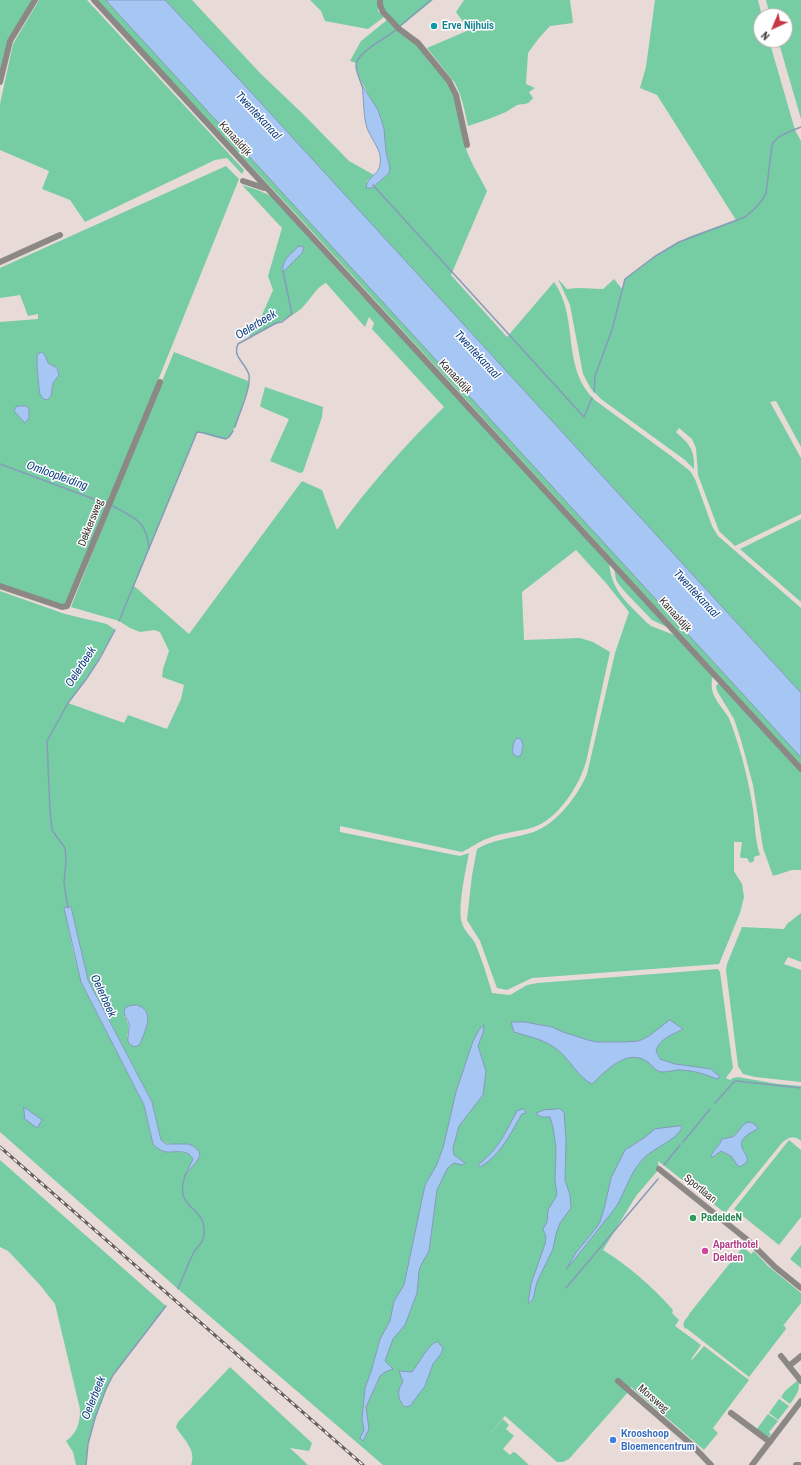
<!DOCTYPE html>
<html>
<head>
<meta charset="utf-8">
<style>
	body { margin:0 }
	#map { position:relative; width:801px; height:1465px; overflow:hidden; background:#e8dbd7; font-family:"Archivo Narrow",sans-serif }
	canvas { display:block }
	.north { position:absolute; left:753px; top:8px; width:40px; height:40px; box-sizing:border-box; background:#fff; border:1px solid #b0aead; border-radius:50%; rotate:224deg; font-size:11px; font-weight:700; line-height:16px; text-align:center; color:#3a3533 }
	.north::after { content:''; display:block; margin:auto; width:14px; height:18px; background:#c73747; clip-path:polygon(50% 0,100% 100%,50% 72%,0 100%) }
</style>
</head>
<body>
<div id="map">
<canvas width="801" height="1465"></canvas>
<div class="north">N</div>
</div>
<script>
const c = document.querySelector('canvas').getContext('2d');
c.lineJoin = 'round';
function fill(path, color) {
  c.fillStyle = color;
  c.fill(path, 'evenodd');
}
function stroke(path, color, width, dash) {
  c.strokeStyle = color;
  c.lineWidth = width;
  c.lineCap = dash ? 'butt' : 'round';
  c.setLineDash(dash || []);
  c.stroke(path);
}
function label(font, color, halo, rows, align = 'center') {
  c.font = font + ' "Archivo Narrow",sans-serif';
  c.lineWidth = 3;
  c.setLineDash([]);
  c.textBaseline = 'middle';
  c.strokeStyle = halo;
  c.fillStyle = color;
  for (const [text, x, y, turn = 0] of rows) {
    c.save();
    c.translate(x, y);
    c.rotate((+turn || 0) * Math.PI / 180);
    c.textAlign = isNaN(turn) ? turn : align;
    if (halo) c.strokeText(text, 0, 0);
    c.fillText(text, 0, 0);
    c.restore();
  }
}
fill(new Path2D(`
	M0,0H33L7,41L0,70Z
	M39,0H87L244,170L242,174L227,158L215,160L85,222L70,200L42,189L49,171L0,150V104L13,44Z
	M96,0H106L801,757V765L295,213Z
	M165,0H192L260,73L304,115L349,161L374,175L367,181L372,188L389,173V162C382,141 378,119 370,98C365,85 357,79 356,63L350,61L361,41L387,20L399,33L415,43L450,85L455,97L467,152L473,165L487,191L451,275L507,337L554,282C580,319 560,368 596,401L671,456L690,471L695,479L712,526L718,536L801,608V693Z
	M310,0H378V11L384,17L368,29L325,21L321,11Z
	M383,0H433L400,27L383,9Z
	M464,0H570L573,23L550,26L539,38L528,53L526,84L535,88L529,92L533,98C527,106 525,103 517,105C513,107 510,110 506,112C494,117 481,122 468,126C465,111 462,97 455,83L427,48L469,30L456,12Z
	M655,0H758L762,16H761V40H769L795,130L801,141V447L776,401L770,402L801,458V514L735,546L719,531L698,475L696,448L692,439L679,428L676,432C689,444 695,449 694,469L685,460L601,399L591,389L583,374L570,305L558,279L567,289L578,288L603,289L614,279L622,289L625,279L654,257L679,242L691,236L736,220L657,95L640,88L646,67Z
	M766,0H801V119L778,40H785V16H770Z
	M226,166L239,179L108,505L64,606L0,585V322L38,319V314L28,316L20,295L0,298V268ZM47,360L48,363L57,368L59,375L53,383V389L39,379L37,369ZM20,406H26L29,409V418L25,423L14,411Z
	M242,185L258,190L271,196L359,293L379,312L609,562C611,591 627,602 646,622L651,626L677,636L713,676C708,693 718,702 727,715C730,719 731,724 733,729C742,755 749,782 753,809C755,824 755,841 760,855L754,857V861L750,863L747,858H741L740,857L742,842H734V871L742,884L744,897L740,913L719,964L532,978L507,990L497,988L480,941L467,920L472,875L477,849C498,837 516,839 536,831C557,823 579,794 587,774L615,653L629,612L606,583L576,550L522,592L524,640L580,638L593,642L610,652L586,762C579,786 558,819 534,827C519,832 503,832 489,838C479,841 471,848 462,852L340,826V832L460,856L469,853C466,869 457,909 462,923C464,931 471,936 475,943C482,959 487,976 492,993L510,995L527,985L538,983L718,969L720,972L733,1068L726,1078L730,1080L733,1078L738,1077L778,1084L801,1086V1141C793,1134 787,1138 781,1144L725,1213L658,1161L659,1169L636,1196L603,1250C629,1266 653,1287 673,1310L672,1313L679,1320L675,1326L701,1345L692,1358L691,1361L704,1346L749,1380L713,1428L718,1433L704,1450L631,1387L627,1390L629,1391L569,1459L563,1462H557L505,1416L485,1439L503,1419L509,1425L506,1429L514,1436L503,1449L510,1455L513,1452L516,1453L529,1465H383L178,1289L0,1132V591L65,614L107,624L115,630C101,656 86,680 68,703L124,723L128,715L167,729L181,699L184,685L162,677L163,669L169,651L160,632L154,630L140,632L130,628L119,621L71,607L116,493L174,352L248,381V387L235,427L229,437C220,442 207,433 197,432L134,586L189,634L302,481L322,490L337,530C368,487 406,444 444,407L372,329L374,323L369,317L365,327L326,283C314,288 309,304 297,312C282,322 265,329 248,338L262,315L273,290L268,276L282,228ZM71,907L88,980L152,1102L161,1140C169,1148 185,1140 196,1148L197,1161L187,1173L193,1159L189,1154C177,1149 164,1155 153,1144L144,1105L87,994C75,967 70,937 65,908ZM124,1016L148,1020L140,1044L127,1036C130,1029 129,1023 124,1016Z
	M265,387L323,407L322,417L303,472L300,473L270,461L289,419L263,408L260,406Z
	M801,519V602L740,549Z
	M614,567L671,629L652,620L628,595L620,586L616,580Z
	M718,684H721L801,772V870H792L773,876L763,848L753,785L741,740L734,719L717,691L716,686Z
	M801,913V962L788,957L784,964L801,970V1082L755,1077L743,1074L738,1066L726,970L727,964L742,927L784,929L787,924Z
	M789,1140L801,1150V1217L779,1245L734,1209Z
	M0,1160L166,1306L113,1375L106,1389L95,1418L88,1444L86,1465H76L73,1452L66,1441C77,1433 80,1424 80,1409L55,1304L40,1285L13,1256L8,1251L0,1247Z
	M801,1245V1268L790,1259Z
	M743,1247L751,1254L754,1251L768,1266L801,1293V1303L783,1326H785L786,1329L749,1377L686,1328L685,1329C681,1323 686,1319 689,1315V1314Z
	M230,1367L312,1443L309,1451L290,1448L308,1465H191C197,1450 183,1439 176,1427L178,1422Z
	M798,1380C801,1389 796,1396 790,1404L781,1397L785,1391Z
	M779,1399L789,1406L778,1420L769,1413Z
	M768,1414L778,1421L769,1432L771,1434L768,1438L756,1430Z`), '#76cca3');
const water = new Path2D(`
	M106,0H165L249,90L801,693V757Z
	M362,85L378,110L381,119L384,129L386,152L390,168L389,173L372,188H366C368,175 378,176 380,165C383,151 372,141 367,128C363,115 364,99 362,85Z
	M299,246L304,247L302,253L283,272C281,260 291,254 299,246Z
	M42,352L45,355L48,363L57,368L59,375L53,383L51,396L47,400L44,399C43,398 40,395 40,394C39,391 36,357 37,355Z
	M20,406H26L29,409V418L25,423L14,411L16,407Z
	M517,738L521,739L523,745L521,755L518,757L513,754C512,748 513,742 517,738Z
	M71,907L88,980L152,1102L161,1140L166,1144H188L193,1146L199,1151L200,1156L197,1161L186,1174L193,1159L189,1154C174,1147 167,1159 153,1144L144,1105L81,982L64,908Z
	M137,1005C156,1011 145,1031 140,1044C135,1049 131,1046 128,1042C127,1035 131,1027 128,1021C125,1016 123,1014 125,1008L129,1006Z
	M670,1020L683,1029C672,1035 659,1039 656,1051L660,1059L675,1064L711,1069L720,1077L717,1079C704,1074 693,1070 679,1070C674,1070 668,1072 663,1072C656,1072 654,1067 649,1063C628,1046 606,1071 592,1084C578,1077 571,1061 559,1051C547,1040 530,1037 514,1032L511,1022H525L552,1027L563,1032L588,1040L597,1042H625L639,1041L649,1036Z
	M484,1025L483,1033L478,1046L486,1071L483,1095L459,1126L453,1148L454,1155L465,1163L462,1165L454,1163L451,1165L447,1169L437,1190L429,1251L421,1265L419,1271L417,1293L405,1325L393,1339L385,1361L393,1369L385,1372L380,1376L366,1407L369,1429L363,1441L360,1438L364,1430L362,1419L365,1388L371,1372L380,1339L390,1321L394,1301L404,1285L425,1185L436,1166L443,1148L456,1092L473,1041L479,1030Z
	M24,1107L42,1120L37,1128L25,1119Z
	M524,1109L526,1113L522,1114C510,1134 501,1155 480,1167L478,1165C499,1149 505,1133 517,1111Z
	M560,1109L564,1112L566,1141L565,1180L570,1195L571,1208L560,1223L556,1234L553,1249L537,1282L533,1299L528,1304L531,1284L545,1244L546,1237L543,1229L547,1222L548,1210L557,1195L555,1180L556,1148L553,1127L550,1117H542L536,1114V1113L544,1110Z
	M748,1122L753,1123L758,1128C754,1132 748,1133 744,1138C736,1147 749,1153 747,1162L740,1167L738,1166L731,1156L721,1151L713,1157L711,1156C713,1149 720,1146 722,1139C725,1138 729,1138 732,1137C739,1134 740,1125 748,1122Z
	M681,1126L682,1128C675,1141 655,1147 644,1158C630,1172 626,1190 616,1207L566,1270L575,1254L596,1228L600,1222L605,1205L611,1178L625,1150L644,1138L655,1129Z
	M438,1342L443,1348L441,1354L433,1364L425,1386L410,1406L405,1407C398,1400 396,1391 403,1382L399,1371L412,1372C420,1362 424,1351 434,1343Z`);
fill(water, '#a6c7f4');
stroke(water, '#869bba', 1);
stroke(new Path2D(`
	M400,26L431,0
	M362,86C360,79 356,72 356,65C357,52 386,38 396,30
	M373,185L584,417L592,398
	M594,392L595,376L612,330L625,279L654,257L679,242L745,217C754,210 762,203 766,193L772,145C777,135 791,131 801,127
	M235,427C239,413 251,389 249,375C246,363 232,357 238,344L276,323L282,322L292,314L283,271
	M0,464L107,504
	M111,505C134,518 147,520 149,549
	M119,621L197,432L204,433L226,439L229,437L233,431
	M68,908L64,883L66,861L65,848L52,830L50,811L47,741L68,703L87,678L100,658L115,630
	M715,1103L734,1082L736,1081L801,1088
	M683,1142L710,1109
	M664,1165L680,1145
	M566,1288L658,1179
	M178,1289C183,1277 188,1264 194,1252C197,1248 201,1244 203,1239C204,1237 204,1233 204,1230C204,1205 172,1210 186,1173
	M86,1465L88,1444L95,1418L106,1389L113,1375L166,1306`), '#869bba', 1.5);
stroke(new Path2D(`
	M94,0L801,769
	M380,0V5L383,12L399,29L418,43L449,81L456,95L467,145
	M0,82L10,41L35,0
	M243,181L264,188
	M0,262L60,235
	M0,586L62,607L67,606L160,382
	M659,1169L750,1242L775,1267L801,1288
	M781,1356L801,1381
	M789,1366L801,1356
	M618,1381L692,1445L711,1465
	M731,1413L770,1442
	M752,1465L801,1401
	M796,1465H799`), '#8c8885', 6);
const rail = new Path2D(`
	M0,1147L363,1465`);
stroke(rail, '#665f5c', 3);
stroke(rail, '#fff', 1.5, [4.5]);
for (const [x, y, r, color] of [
	[434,26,4,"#0f9aa8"],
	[693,1218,4,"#2e9e5b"],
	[705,1251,4,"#d1479c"],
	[613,1440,4,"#3f7fe0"]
]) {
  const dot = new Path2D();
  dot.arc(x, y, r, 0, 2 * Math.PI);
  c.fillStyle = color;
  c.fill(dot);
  stroke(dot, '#fff', 1.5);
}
label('bold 11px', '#0d838f', '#fff', [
	["Erve Nijhuis",442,26]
], 'left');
label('11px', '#3a3533', '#fff', [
	["Kanaaldijk",235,139,48],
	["Kanaaldijk",455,377,47],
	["Dekkersweg",91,523,-68],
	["Kanaaldijk",675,615,48],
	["Sportlaan",700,1189,39],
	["Morsweg",653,1399,41]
]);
label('bold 11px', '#27864d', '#fff', [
	["PadeldeN",701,1218]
], 'left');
label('bold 11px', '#b23c85', '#fff', [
	["Aparthotel",713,1245],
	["Delden",713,1258]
], 'left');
label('bold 11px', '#366cbe', '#fff', [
	["Krooshoop",621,1434],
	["Bloemencentrum",621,1447]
], 'left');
label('italic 12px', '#0f4183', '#fff', [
	["Twentekanaal",258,116,47],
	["Oelerbeek",256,325,-31],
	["Twentekanaal",477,355,47],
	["Omloopleiding",57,476,20],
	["Twentekanaal",696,594,47],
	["Oelerbeek",81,667,-57],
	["Oelerbeek",103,996,65],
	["Oelerbeek",94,1398,-68]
]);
</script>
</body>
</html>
